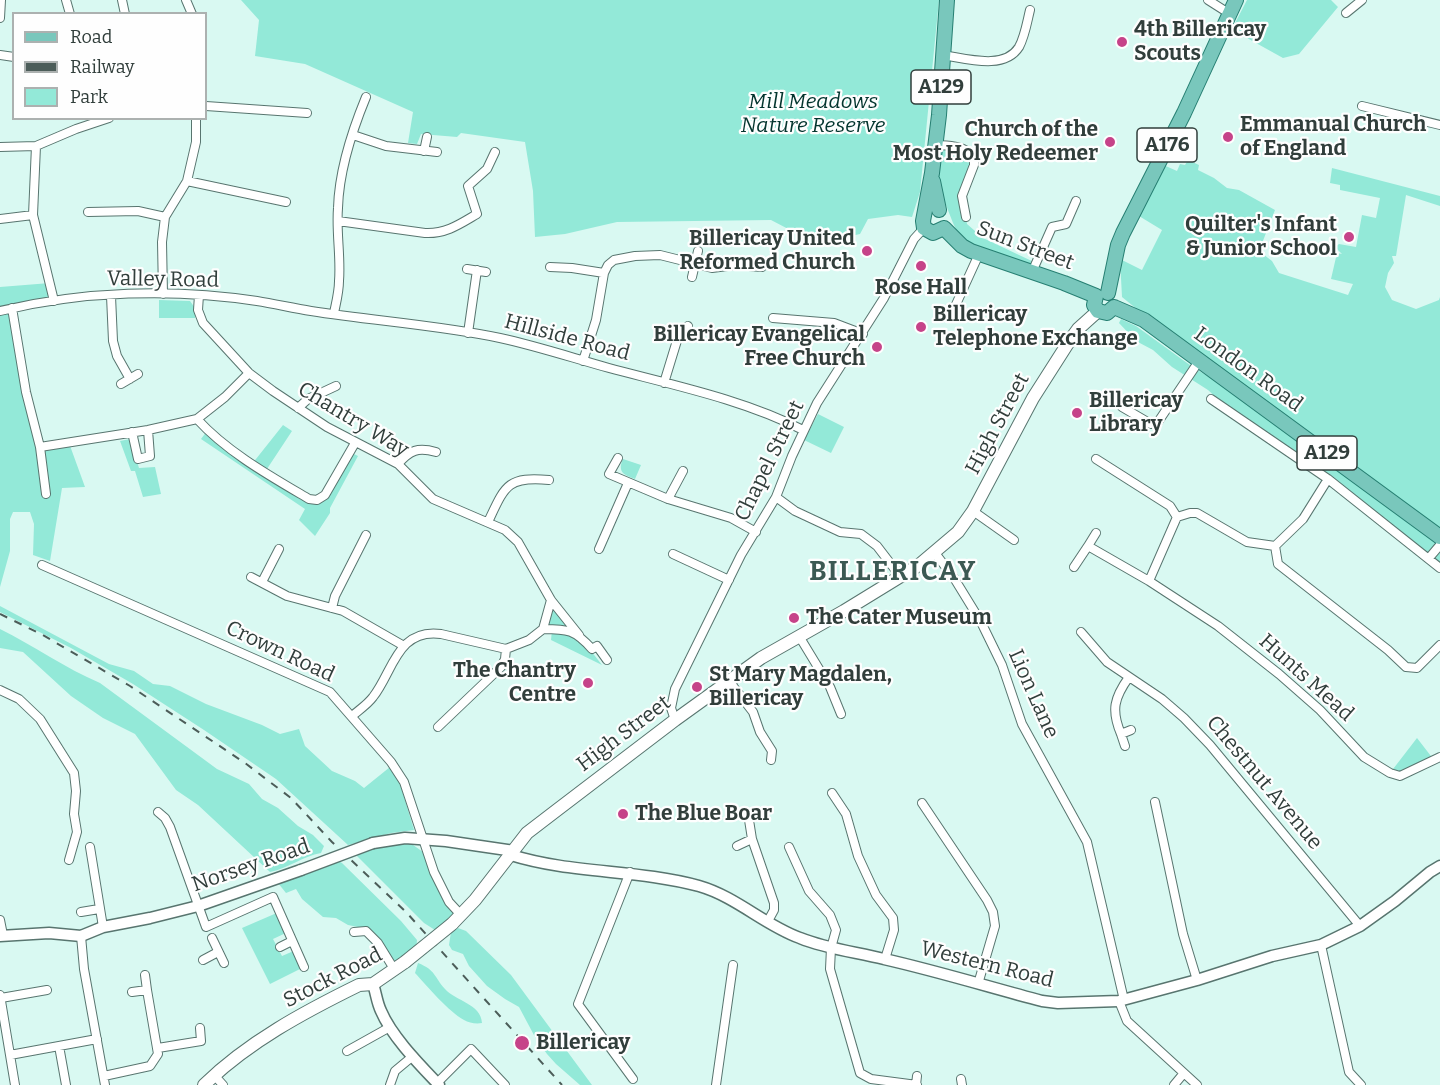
<!DOCTYPE html>
<html>
<head>
<meta charset="utf-8">
<style>
	body { margin:0 }
	#map { position:relative; width:1440px; height:1085px; overflow:hidden; background:#d9f9f2; font-family:Bitter,serif }
	canvas { display:block }
	.legend { position:absolute; left:12px; top:12px; width:195px; height:108px; box-sizing:border-box; background:#fefefe; border:2px solid #acb1b0; margin:0; padding:8px 10px; list-style:none; font-size:18px; color:#313e3b }
	.legend li { display:flex; align-items:center; gap:12px; height:30px }
	.legend b { width:30px; border:2px solid #acb1b0 }
</style>
</head>
<body>
<div id="map">
<canvas width="1440" height="1085"></canvas>
<ul class="legend">
<li><b style="height:8px;background:#79c7bc"></b>Road</li>
<li><b style="height:8px;background:#4c5d59"></b>Railway</li>
<li><b style="height:16px;background:#93e9d8"></b>Park</li>
</ul>
</div>
<script>
const c = document.querySelector('canvas').getContext('2d');
c.lineJoin = 'round';
function fill(path, color) {
  c.fillStyle = color;
  c.fill(path, 'evenodd');
}
function stroke(path, color, width, dash) {
  c.strokeStyle = color;
  c.lineWidth = width;
  c.lineCap = dash ? 'butt' : 'round';
  c.setLineDash(dash || []);
  c.stroke(path);
}
function label(font, color, halo, rows, align = 'center') {
  c.font = font + ' Bitter,serif';
  c.lineWidth = 4.5;
  c.setLineDash([]);
  c.textBaseline = 'middle';
  c.strokeStyle = halo;
  c.fillStyle = color;
  for (const [text, x, y, turn = 0] of rows) {
    c.save();
    c.translate(x, y);
    c.rotate((+turn || 0) * Math.PI / 180);
    c.textAlign = isNaN(turn) ? turn : align;
    if (halo) c.strokeText(text, 0, 0);
    c.fillText(text, 0, 0);
    c.restore();
  }
}
fill(new Path2D(`
	M241,0H939L920,192L912,217L898,215L868,219L860,234L833,240L794,232L771,220L617,222L565,234L535,237L533,191L525,142L461,133L457,137L421,134L417,144L408,143L413,112L305,64L255,56L259,20Z
	M1247,0H1331L1338,7L1299,54L1283,58L1247,38L1234,25Z
	M937,146L974,156L962,196L967,224L983,238L1036,263L1034,266L979,249L961,240L953,223L937,182Z
	M1188,160L1199,165L1198,170L1214,178L1227,188L1239,190L1275,210L1259,251L1272,261L1279,273L1348,295L1353,284L1331,279L1337,253L1342,254L1335,247L1339,244L1356,247L1362,215L1376,218L1380,198L1340,190V185L1330,183L1332,168L1440,196V206L1406,195L1396,256H1392L1394,263L1388,273L1385,287L1392,300L1416,309L1439,300L1440,297V568L1223,404L1208,390L1172,367L1153,350L1136,341L1119,323L1121,319L1136,326L1194,368L1211,378L1229,384L1122,297L1120,259L1142,270L1162,230L1134,213L1159,163L1177,171L1180,164L1185,165Z
	M50,283L54,301L12,308L40,447L69,443L85,487L62,488L50,561L33,555L34,524L30,512H13L10,519V551L0,587V287Z
	M159,300L190,301L195,308V318H159Z
	M818,414L844,427L831,453L804,440Z
	M283,425L292,431L265,472L317,500L350,452L358,456L330,508V513L315,536L299,520L305,509L201,439L207,431L252,464Z
	M130,439L139,468L155,467L161,494L143,497L135,471H131L120,441Z
	M623,459L641,465L635,479C624,475 617,472 623,459Z
	M551,600L602,665L551,640L552,630L543,629Z
	M0,606L109,664L134,671L153,684L170,686L206,704L262,725L280,734L299,729L305,746L332,771L355,781L364,788L390,767L399,780L414,830L391,833L348,845L276,779L204,730L133,684L71,648L0,612Z
	M0,629C34,646 65,668 100,683L217,769L249,784L262,799L278,808L298,826L313,835L324,846L321,853C303,856 289,868 270,872L198,805L176,790L135,734L103,718L71,696L23,652L0,648Z
	M1417,738L1434,760L1412,771L1390,773Z
	M406,840L423,852L457,917L435,930L424,923L356,855L378,843Z
	M337,860L342,863L401,921L417,940L416,950L410,956L402,957L391,965L358,927L348,925L336,918L323,917L302,899L296,889L286,893L278,883Z
	M279,912L288,932L273,939L282,956L296,950L304,967L270,984L242,928Z
	M458,928L466,931L511,975L592,1085H580L556,1064L547,1054L535,1037L519,1007L505,999L487,986L469,966L463,954L452,950L449,945L451,932Z
	M418,963C436,970 434,977 445,989C456,1001 481,1004 482,1023C476,1024 469,1023 464,1020C449,1012 427,986 415,973Z`), '#93e9d8');
const minor = new Path2D(`
	M66,0L70,14
	M122,0L125,14
	M186,0L192,14
	M1208,0L1230,14
	M1346,13L1362,0
	M0,18L1,0
	M0,55L14,57
	M942,55C965,58 1004,71 1019,47C1025,36 1027,22 1030,10
	M206,106L307,113
	M1362,106L1440,125
	M353,135L386,146L437,152
	M935,145C950,146 962,145 974,156V165L962,196L966,217
	M36,146L33,215L54,301
	M0,147L36,146L76,129L109,118
	M424,151L427,137
	M187,181L286,202
	M88,212L138,211L165,217
	M0,219L33,215
	M338,221L425,233C446,234 460,224 477,214L468,186L487,169L495,152
	M550,267L572,268L604,273
	M467,269L486,272
	M1032,272L1052,227L1066,224L1076,201
	M692,277L698,251
	M163,294L162,242L165,217L187,181L196,142V118
	M199,295L198,310L203,323L249,373L273,391L327,427L398,464L433,499L505,530L518,542L551,600L579,635
	M111,296L113,341L117,356L130,379
	M12,308L26,392L40,447L46,494
	M0,311C82,291 174,288 257,301C275,304 293,308 311,311C374,321 438,325 500,338C537,346 573,358 609,368C673,385 745,400 803,430
	M953,311L979,254
	M334,313C336,303 339,292 339,281C341,257 336,232 338,208C339,171 352,131 366,97
	M773,318L834,323L863,334
	M468,333L477,270
	M583,361L596,320L604,273L608,265L614,260L635,256L660,255L712,268L735,265L762,267
	M664,383L679,334L685,332L688,326
	M121,384L138,374
	M1211,399L1328,479L1440,568
	M1122,407L1151,424L1158,422L1199,361
	M298,408L308,399L336,386
	M197,419C227,452 270,476 309,499L317,500L325,495L355,443
	M132,432L138,459L150,456L148,430
	M40,447L148,430L197,419L225,397L249,373
	M618,458L609,474L668,499L731,518L756,532
	M1096,459L1170,506L1177,517L1190,513H1197L1247,542L1275,546L1278,564L1388,650L1406,667L1417,668L1440,645
	M398,464C410,450 418,447 436,452
	M776,497L795,511L840,532L861,534L877,546L900,576
	M668,499L683,471
	M973,511L1014,540
	M488,522C505,486 507,476 549,480
	M1088,546L1096,533
	M1275,546L1303,519L1328,479
	M599,549L628,483
	M935,553L954,578L981,622L1002,665L1022,724L1087,842L1124,1000
	M673,554L729,580
	M1429,558L1440,545
	M42,565L330,692L391,762L404,782L434,872L449,902L461,915
	M1074,567L1088,546L1149,581L1218,626L1279,674L1320,710L1364,757L1390,773L1400,776L1440,757
	M251,577L287,596L343,611L404,646
	M1149,581L1177,517
	M262,582L279,549
	M332,608L335,596L366,535
	M543,629C568,629 575,630 592,649L597,646L607,660
	M543,629L551,600
	M1081,632L1107,662L1162,699L1184,718L1210,745L1360,926
	M799,636L830,687L841,714
	M1129,677C1114,698 1111,710 1121,734L1131,730
	M729,681L753,712L760,732L772,751L771,760
	M0,690L19,699L40,719L74,773L76,791L74,814L77,832L69,860
	M352,716C359,710 368,704 373,697C393,672 397,628 441,634L506,649L529,640L543,629
	M675,720L671,708L675,689L741,555L776,497L792,456L817,403L884,298L914,239L924,228
	M438,727L501,667L505,659L506,649
	M1121,734L1125,746
	M832,793L846,814L858,856L876,895L893,918L894,930L885,959
	M1155,802L1183,934L1197,980
	M922,803L987,900L993,912L995,926L978,984
	M158,812L165,818L170,827L206,927L273,897L304,967
	M749,820L752,839L774,903V910L768,921
	M737,846L752,839
	M90,847L103,927
	M789,847L809,891L830,915L836,930L831,948L830,969L860,1073L871,1079L917,1085
	M630,872L578,1004L633,1079
	M81,912L99,909
	M0,920L3,935
	M354,932L366,931L378,943L394,969
	M81,936L84,969L105,1085
	M212,938L224,963
	M1321,945L1349,1072L1361,1085
	M280,947L292,941
	M203,960L218,952
	M145,975L147,990
	M0,995L15,1085
	M1,998L47,990
	M1119,1001L1127,1021L1197,1085
	M59,1046L66,1085
	M158,1048L201,1041L200,1028
	M347,1051L390,1027
	M10,1055L97,1039
	M214,1075L223,1085
	M104,1076L150,1066L158,1054L147,990L132,992
	M961,1079L962,1085
	M437,1083L471,1049L505,1085
	M390,1085L395,1071L413,1056
	M716,1085L733,965
	M916,1085L917,1076
	M1174,1085L1184,1073`);
const tertiary = new Path2D(`
	M373,843L405,838L446,841L514,851
	M511,855C572,874 636,869 699,886C737,897 764,925 800,938C827,949 856,952 884,959C937,971 989,987 1042,1001L1058,1003L1119,1001L1197,980L1272,956L1321,945L1360,926L1395,901L1430,872L1440,866
	M0,936L49,933L81,936L103,927L150,918L198,906L301,870
	M373,984C376,993 377,1003 381,1011C392,1037 420,1065 439,1085`);
const secondary = new Path2D(`
	M452,924L475,900L527,833L557,810L675,720L761,658L844,611L919,565L958,532L973,511L1033,398L1070,340L1078,329L1098,311
	M204,1085C248,1042 304,1012 359,985L373,984L405,962`);
const primary = new Path2D(`
	M933,181L939,210
	M944,228L933,233L924,228L923,221L932,173L939,115L947,0
	M944,228L962,246L971,251L1064,283L1096,296
	M1108,293L1118,245L1123,233L1184,113L1236,0
	M1096,296L1094,305L1098,311L1107,313L1114,307
	M1114,307L1144,320L1440,537`);
stroke(minor, '#58756f', 10);
stroke(tertiary, '#58756f', 13);
stroke(secondary, '#58756f', 14);
stroke(primary, '#267f72', 16);
stroke(minor, '#fff', 8);
stroke(tertiary, '#fff', 10);
stroke(secondary, '#fff', 12);
stroke(primary, '#79c7bc', 14);
stroke(new Path2D(`
	M0,614L41,634L130,686L245,763L291,798L332,842L406,912L562,1085`), '#4c5d59', 2, [8, 8]);
const tertiaryBridge = new Path2D(`
	M301,870L373,843`);
const secondaryBridge = new Path2D(`
	M405,962L452,924`);
stroke(tertiaryBridge, '#58756f', 13, []);
stroke(secondaryBridge, '#58756f', 14, []);
stroke(tertiaryBridge, '#fff', 10);
stroke(secondaryBridge, '#fff', 12);
for (const [x, y, r, color] of [
	[1122,42,6,"#c64389"],
	[1228,137,6,"#c64389"],
	[1110,142,6,"#c64389"],
	[1349,237,6,"#c64389"],
	[867,251,6,"#c64389"],
	[921,266,6,"#c64389"],
	[921,327,6,"#c64389"],
	[877,347,6,"#c64389"],
	[1077,413,6,"#c64389"],
	[794,618,6,"#c64389"],
	[588,683,6,"#c64389"],
	[697,687,6,"#c64389"],
	[623,814,6,"#c64389"],
	[522,1043,8,"#c64389"]
]) {
  const dot = new Path2D();
  dot.arc(x, y, r, 0, 2 * Math.PI);
  c.fillStyle = color;
  c.fill(dot);
  stroke(dot, '#fefefe', 2);
}
for (const [x, y, w] of [
	[941,87,60],
	[1167,145,60],
	[1327,453,60]
]) {
  const box = new Path2D();
  box.roundRect(x - w / 2, y - 17, w, 34, 4.5);
  c.fillStyle = '#fefefe';
  c.fill(box);
  stroke(box, '#313e3b', 1.5);
}
label('bold 20px', '#313e3b', null, [
	["A129",941,87],
	["A176",1167,145],
	["A129",1327,453]
]);
label('bold 21px', '#313e3b', '#fefefe', [
	["4th Billericay",1134,30],
	["Scouts",1134,54],
	["Emmanual Church",1240,125],
	["of England",1240,149],
	["Church of the",1098,130,"right"],
	["Most Holy Redeemer",1098,154,"right"],
	["Quilter's Infant",1337,225,"right"],
	["& Junior School",1337,249,"right"],
	["Billericay United",855,239,"right"],
	["Reformed Church",855,263,"right"],
	["Rose Hall",921,288,"center"],
	["Billericay",933,315],
	["Telephone Exchange",933,339],
	["Billericay Evangelical",865,335,"right"],
	["Free Church",865,359,"right"],
	["Billericay",1089,401],
	["Library",1089,425],
	["The Cater Museum",806,618],
	["The Chantry",576,671,"right"],
	["Centre",576,695,"right"],
	["St Mary Magdalen,",709,675],
	["Billericay",709,699],
	["The Blue Boar",635,814],
	["Billericay",536,1043]
], 'left');
label('italic 21px', '#03352e', '#fefefe', [
	["Mill Meadows",813,102],
	["Nature Reserve",813,126]
]);
label('21px', '#313e3b', '#fefefe', [
	["Sun Street",1025,246,21],
	["Valley Road",163,280,1],
	["Hillside Road",567,338,15],
	["London Road",1248,370,36],
	["Chantry Way",353,420,31],
	["High Street",998,424,-62],
	["Chapel Street",770,461,-64],
	["Crown Road",280,652,25],
	["Hunts Mead",1306,678,42],
	["Lion Lane",1033,694,66],
	["High Street",624,734,-37],
	["Chestnut Avenue",1264,783,50],
	["Norsey Road",251,866,-19],
	["Western Road",987,965,14],
	["Stock Road",333,978,-27]
]);
c.letterSpacing = '1.5px';
label('bold 27px', '#3c5953', '#fefefe', [
	["BILLERICAY",893,572]
]);
c.letterSpacing = '0px';
</script>
</body>
</html>
